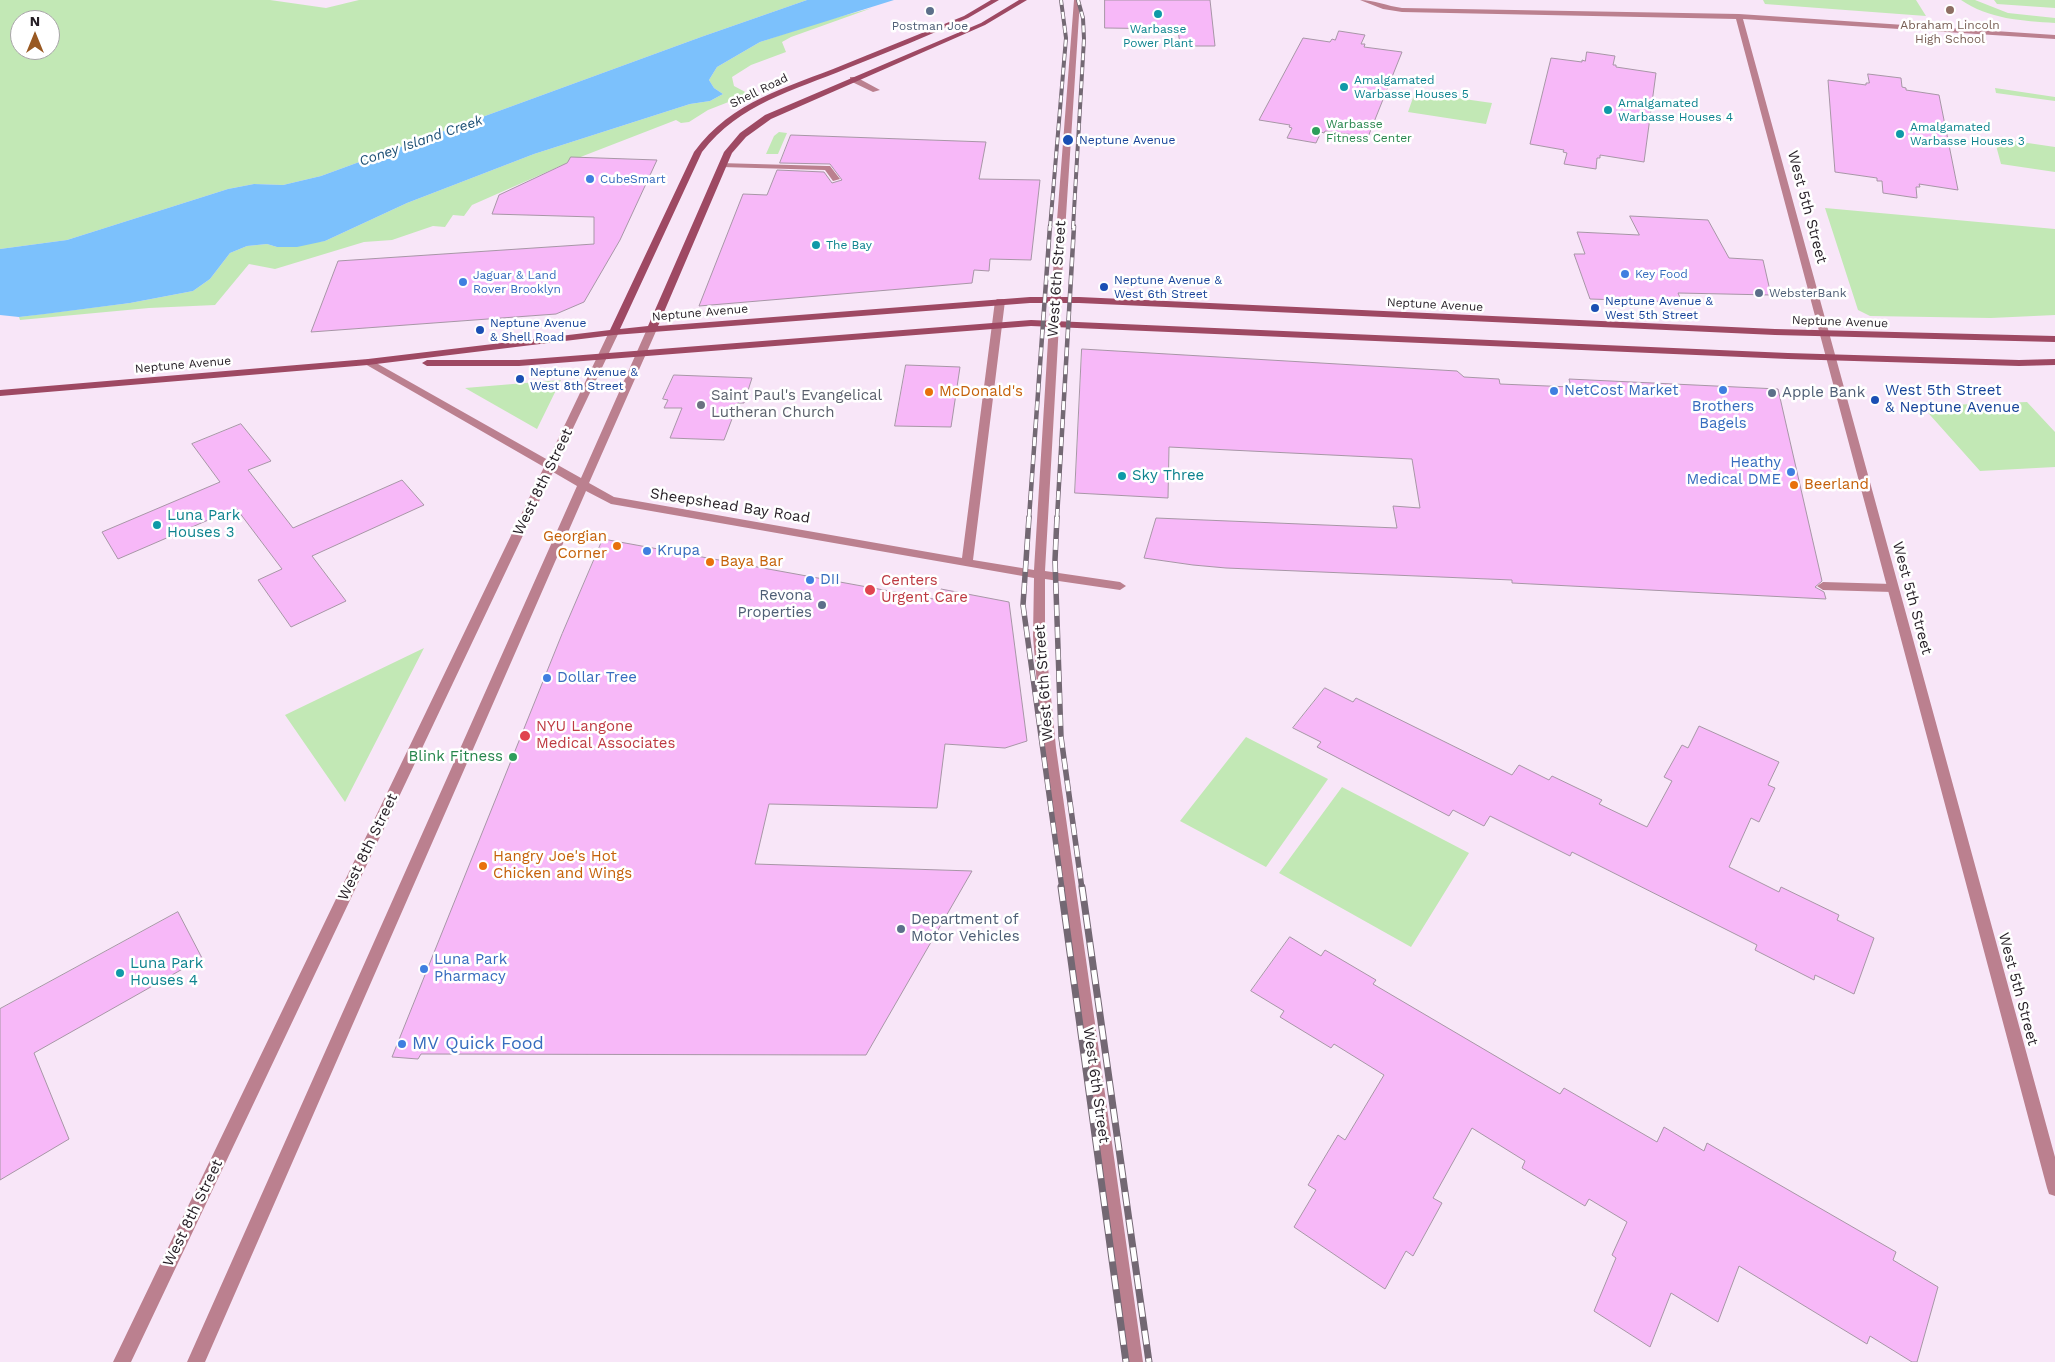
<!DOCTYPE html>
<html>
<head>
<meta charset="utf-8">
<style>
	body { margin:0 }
	#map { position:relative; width:2055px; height:1362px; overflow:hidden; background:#f8e6f8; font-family:"Work Sans",sans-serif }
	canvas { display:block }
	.north { position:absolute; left:10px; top:10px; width:50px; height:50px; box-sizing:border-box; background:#fff; border:1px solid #a8a5a8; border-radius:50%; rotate:0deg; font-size:14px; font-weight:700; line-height:20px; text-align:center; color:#251e25 }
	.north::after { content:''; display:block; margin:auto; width:18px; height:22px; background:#995922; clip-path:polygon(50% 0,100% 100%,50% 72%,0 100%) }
</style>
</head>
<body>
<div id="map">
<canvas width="2055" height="1362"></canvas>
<div class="north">N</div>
</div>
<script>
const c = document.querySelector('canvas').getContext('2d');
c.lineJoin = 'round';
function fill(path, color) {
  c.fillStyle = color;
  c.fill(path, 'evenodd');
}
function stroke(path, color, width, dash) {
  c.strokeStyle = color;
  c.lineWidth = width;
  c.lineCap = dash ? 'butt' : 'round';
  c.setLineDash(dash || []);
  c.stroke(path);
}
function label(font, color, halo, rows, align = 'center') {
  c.font = font + ' "Work Sans",sans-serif';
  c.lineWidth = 5;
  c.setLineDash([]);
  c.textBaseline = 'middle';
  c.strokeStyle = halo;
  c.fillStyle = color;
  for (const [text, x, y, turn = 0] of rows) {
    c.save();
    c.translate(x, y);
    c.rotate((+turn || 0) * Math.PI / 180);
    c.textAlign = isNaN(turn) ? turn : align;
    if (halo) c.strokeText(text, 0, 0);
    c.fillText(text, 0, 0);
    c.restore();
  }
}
fill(new Path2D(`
	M0,0H270L326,8L359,0H807L701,37L321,176L283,185L254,184L228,189L67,240L0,249ZM20,20H50V50H20Z
	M1763,0H1916L1926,16L1765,4Z
	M1961,0H1975L2008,13L2055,18V23C2023,21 1988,19 1961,0Z
	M1994,0H2055V8L1997,4Z
	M872,8L791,37L782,42L786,52L751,65L732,77L734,86L749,94L708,110L689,122L681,123L676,120L583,156L472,205L464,216L453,215L445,227L433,226L392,240L364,242L275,269L249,264L215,305L149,308L20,320L19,317L130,303L193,291L210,279L230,253L247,246L267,244L277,247L325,241L407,203L534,154L690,104L710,101L723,94L714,88L709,80L717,67L760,42L820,22Z
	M1995,88L2055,97V101L1996,93Z
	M1415,92L1492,103L1486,124L1408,112Z
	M779,132L787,133L778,154H766L774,136Z
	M1994,138L2055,147V172L2001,164Z
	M1825,208L2055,229V315L1991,318L1870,316L1858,310Z
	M561,380L537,429L465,388Z
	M2027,402L2055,432V467L1980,471L1922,406Z
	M424,648L345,802L285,715Z
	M1246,737L1328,779L1266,867L1180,821Z
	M1342,787L1469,853L1411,947L1279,873Z`), '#c2e8b5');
fill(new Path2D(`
	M807,0H894L760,42L717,67L709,80L714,88L723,94L710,101L690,104L534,154L407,203L325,241L297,247H277L267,244L247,246L230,253L210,279L193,291L130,303L45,314L19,317L0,315V249L67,240L228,189L254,184L283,185L321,176L701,37Z`), '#7cc1fc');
const building = new Path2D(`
	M1105,0H1210L1215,46H1180L1178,29L1105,28Z
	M1339,31L1365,35L1361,44H1365L1364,47L1402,52L1368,137L1325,131L1324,133L1321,132L1316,143L1287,138L1292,128L1289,127L1290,125L1259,120L1303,38L1330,42L1332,39L1335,40Z
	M1587,52L1615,56L1613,65H1616V67L1656,73L1644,162L1600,155V158H1597L1596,169L1564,164L1567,153L1563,152L1564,150L1530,144L1551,58L1582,62V60L1585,61Z
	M1868,74L1901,78L1902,87L1906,88V90L1939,95L1958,190L1919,184L1920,187H1916L1917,198L1883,193L1882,181H1877V178L1835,172L1828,80L1866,85V83H1869Z
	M791,135L986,142L979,179L1040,180L1031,260L990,259L989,271L974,270L972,283L699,306L743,194L767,195L777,170L824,172L832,183L842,180L830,164L780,163Z
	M571,157L657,160L620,240L584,302L556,314L311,332L338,261L594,244V217L492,214L499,195L567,163Z
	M1630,216L1708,220L1729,258L1763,260L1771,295L1678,293L1682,302L1590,299L1574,254H1585L1577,232L1639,235Z
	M1082,349L1457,371L1464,377L1499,379L1500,384L1571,387L1569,379L1778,389L1822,581L1815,587L1824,592L1826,599L1512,583V580L1226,568L1193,565L1144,558L1156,518L1397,528L1393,506L1420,508L1412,459L1169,447L1168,498L1075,493Z
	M906,365L960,367L951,427L895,426Z
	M674,375L752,378L744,403H738L724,440L670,438L682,408H664L668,400L663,399Z
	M241,424L271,461L248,470L293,528L402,480L424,505L312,556L346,601L291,627L258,580L282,569L236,508L118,559L102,532L220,482L192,444Z
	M603,539L939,600L941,589L1009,602L1027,741L1005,748L945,744L937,808L769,804L755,864L972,871L866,1055L421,1054L418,1059L392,1057L562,634Z
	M1325,688L1353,702L1356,698L1512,775L1519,765L1549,780L1552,776L1602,800L1599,804L1647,827L1672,781L1664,777L1682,745L1688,748L1699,726L1779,762L1768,785L1775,788L1759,822L1751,818L1729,867L1779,892L1781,887L1839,915L1837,920L1874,938L1854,994L1815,975L1814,980L1755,950L1757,945L1572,852L1570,856L1490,816L1484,826L1453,810L1449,816L1317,747L1321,742L1293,728Z
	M178,912L202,958L34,1053L69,1139L0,1180V1009Z
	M1290,937L1321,956L1325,950L1376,980L1373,984L1560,1094L1564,1088L1657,1142L1664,1127L1704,1151L1707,1143L1896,1252L1893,1260L1938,1287L1917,1362H1912L1870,1336L1867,1344L1739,1266L1718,1322L1671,1293L1650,1347L1594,1311L1616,1258L1612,1255L1627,1222L1589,1199L1585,1206L1522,1168L1525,1161L1472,1128L1433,1198L1442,1203L1413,1256L1406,1251L1385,1289L1294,1227L1316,1190L1308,1185L1338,1135L1345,1140L1384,1075L1334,1044L1331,1048L1280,1017L1284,1011L1251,991Z`);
fill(building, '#f7b8f8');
stroke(building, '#a796a6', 1);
fill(new Path2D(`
	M850,77H856L880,90L873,92L850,81Z
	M719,163L827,166H830L840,179L833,181L825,170L722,167H719Z
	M1823,582L1892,584L1898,588L1892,592L1823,590L1817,586Z`), '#bb808f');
fill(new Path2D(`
	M1074,0H1080L1059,324L1045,571L1120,582L1126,586L1120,590L1045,579V636L1056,748L1143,1362H1125L1042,748L1033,636L1034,578L611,504L586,491L205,1362H187L577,486L553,472L131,1362H113L544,467L365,364V360H371L548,460L609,332L614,329L617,330L619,332L556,464L581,478L647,329L649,327H655L657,329L589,483L614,497L962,558L995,301L997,299H1003L1005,301L973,560L1034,570L1049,324Z
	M1360,0C1374,0 1387,6 1402,8L1739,14L2055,35V39L1743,19L2055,1157V1196L2049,1194L2047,1188L1736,19L1402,12L1383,9Z`), '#bb808f');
fill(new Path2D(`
	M991,0H999L968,18C929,35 889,52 848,68C793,91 740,103 702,152L620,329L648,326L724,152L740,133L765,115L981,23L1019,0H1027L985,25L771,119L746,137L732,153L658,326L1030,297H1079L1775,329L2055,336V342L1775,335L1079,303H1030L614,335L368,365L0,396V390L368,359L610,330L694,152C732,100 787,88 843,65C883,49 924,32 964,16Z
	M1031,320L1788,353L2019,360L2055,359V365L2019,366L1788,359L1031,326L519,366H427L422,363L427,360H519Z`), '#9e4963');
const railFar3 = new Path2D(`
	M1050,228L1066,38L1061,0
	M1073,228L1084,39L1083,18L1078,0`);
const railFar2 = new Path2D(`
	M1029,518L1050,226
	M1057,518L1074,226`);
const railFar1 = new Path2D(`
	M1029,517L1023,605L1062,889
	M1057,517L1055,560L1061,737L1082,889`);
const rail = new Path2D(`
	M1061,887L1126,1362
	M1082,887L1149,1362`);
stroke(railFar3, '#736873', 4);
stroke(railFar2, '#736873', 4.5);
stroke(railFar1, '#736873', 5.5);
stroke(rail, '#736873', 7);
stroke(railFar3, '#fff', 2.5, [7]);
stroke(railFar2, '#fff', 3, [9]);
stroke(railFar1, '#fff', 4, [11]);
stroke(rail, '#fff', 5, [14]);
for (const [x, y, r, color] of [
	[1950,10,5,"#8d6e63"],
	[930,11,5,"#5c6f8a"],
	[1158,14,5,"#0f9aa8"],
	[1344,87,5,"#0f9aa8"],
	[1608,110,5,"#0f9aa8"],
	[1316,131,5,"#2e9e5b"],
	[1900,134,5,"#0f9aa8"],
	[1068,140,6,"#1a4fb4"],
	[590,179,5,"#3f7fe0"],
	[816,245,5,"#0f9aa8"],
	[1625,274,5,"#3f7fe0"],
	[463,282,5,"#3f7fe0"],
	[1104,287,5,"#1a4fb4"],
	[1759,293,5,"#5c6f8a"],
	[1595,308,5,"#1a4fb4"],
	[480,330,5,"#1a4fb4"],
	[520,379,5,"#1a4fb4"],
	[1723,390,5,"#3f7fe0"],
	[1554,391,5,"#3f7fe0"],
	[929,392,5,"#e8710a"],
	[1772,393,5,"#5c6f8a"],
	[1875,400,5,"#1a4fb4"],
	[701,405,5,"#6b7280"],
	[1791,472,5,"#3f7fe0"],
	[1122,476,5,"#0f9aa8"],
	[1794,485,5,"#e8710a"],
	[157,525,5,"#0f9aa8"],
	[617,546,5,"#e8710a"],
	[647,551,5,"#3f7fe0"],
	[710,562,5,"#e8710a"],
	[810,580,5,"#3f7fe0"],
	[870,590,6,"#e0444e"],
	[822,605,5,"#5c6f8a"],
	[547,678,5,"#3f7fe0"],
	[525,736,6,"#e0444e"],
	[513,757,5,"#2e9e5b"],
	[483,866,5,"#e8710a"],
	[901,929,5,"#5c6f8a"],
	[424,969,5,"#3f7fe0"],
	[120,973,5,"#0f9aa8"],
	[402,1044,5,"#3f7fe0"]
]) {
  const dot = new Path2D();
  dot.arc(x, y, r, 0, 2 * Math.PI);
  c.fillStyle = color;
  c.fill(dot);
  stroke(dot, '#fff', 2);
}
label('12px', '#785e54', '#fff', [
	["Abraham Lincoln",1950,25],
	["High School",1950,39]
]);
label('12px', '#4e5e75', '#fff', [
	["Postman Joe",930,26],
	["WebsterBank",1769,293,"left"]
]);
label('12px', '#0d838f', '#fff', [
	["Warbasse",1158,29,"center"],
	["Power Plant",1158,43,"center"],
	["Amalgamated",1354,80],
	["Warbasse Houses 5",1354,94],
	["Amalgamated",1618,103],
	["Warbasse Houses 4",1618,117],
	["Amalgamated",1910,127],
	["Warbasse Houses 3",1910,141],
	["The Bay",826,245]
], 'left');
label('12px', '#251e25', '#fff', [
	["Shell Road",759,91,-26],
	["Neptune Avenue",1435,305,3],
	["Neptune Avenue",700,313,-5],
	["Neptune Avenue",1840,322,2],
	["Neptune Avenue",183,365,-5]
]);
label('12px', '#27864d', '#fff', [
	["Warbasse",1326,124],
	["Fitness Center",1326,138]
], 'left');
label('12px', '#164399', '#fff', [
	["Neptune Avenue",1079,140],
	["Neptune Avenue &",1114,280],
	["West 6th Street",1114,294],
	["Neptune Avenue &",1605,301],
	["West 5th Street",1605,315],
	["Neptune Avenue",490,323],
	["& Shell Road",490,337],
	["Neptune Avenue &",530,372],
	["West 8th Street",530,386]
], 'left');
label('12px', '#366cbe', '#fff', [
	["CubeSmart",600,179],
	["Key Food",1635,274],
	["Jaguar & Land",473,275],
	["Rover Brooklyn",473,289]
], 'left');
label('italic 14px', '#1d4f75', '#fff', [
	["Coney Island Creek",421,141,-19]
]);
label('15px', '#251e25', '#fff', [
	["West 5th Street",1807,207,75],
	["West 6th Street",1057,279,-86],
	["West 8th Street",543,482,-64],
	["Sheepshead Bay Road",730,506,9],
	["West 5th Street",1912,598,75],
	["West 6th Street",1044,683,-94],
	["West 8th Street",368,847,-64],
	["West 5th Street",2018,989,75],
	["West 6th Street",1096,1085,82],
	["West 8th Street",193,1213,-64]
]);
label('15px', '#366cbe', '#fff', [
	["NetCost Market",1564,391],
	["Brothers",1723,407,"center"],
	["Bagels",1723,424,"center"],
	["Heathy",1781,463,"right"],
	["Medical DME",1781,480,"right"],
	["Krupa",657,551],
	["DII",820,580],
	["Dollar Tree",557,678],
	["Luna Park",434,960],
	["Pharmacy",434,977]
], 'left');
label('15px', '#164399', '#fff', [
	["West 5th Street",1885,391],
	["& Neptune Avenue",1885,408]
], 'left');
label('15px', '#c56008', '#fff', [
	["McDonald's",939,392],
	["Beerland",1804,485],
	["Georgian",607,537,"right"],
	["Corner",607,554,"right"],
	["Baya Bar",720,562],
	["Hangry Joe's Hot",493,857],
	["Chicken and Wings",493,874]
], 'left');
label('15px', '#4e5e75', '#fff', [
	["Apple Bank",1782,393],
	["Revona",812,596,"right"],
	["Properties",812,613,"right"],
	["Department of",911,920],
	["Motor Vehicles",911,937]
], 'left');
label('15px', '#5b616d', '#fff', [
	["Saint Paul's Evangelical",711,396],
	["Lutheran Church",711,413]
], 'left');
label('15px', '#0d838f', '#fff', [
	["Sky Three",1132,476],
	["Luna Park",167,516],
	["Houses 3",167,533],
	["Luna Park",130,964],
	["Houses 4",130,981]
], 'left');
label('15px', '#be3a42', '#fff', [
	["Centers",881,581],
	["Urgent Care",881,598],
	["NYU Langone",536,727],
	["Medical Associates",536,744]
], 'left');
label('15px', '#27864d', '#fff', [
	["Blink Fitness",503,757]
], 'right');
label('18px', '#366cbe', '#fff', [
	["MV Quick Food",412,1044]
], 'left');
</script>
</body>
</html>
